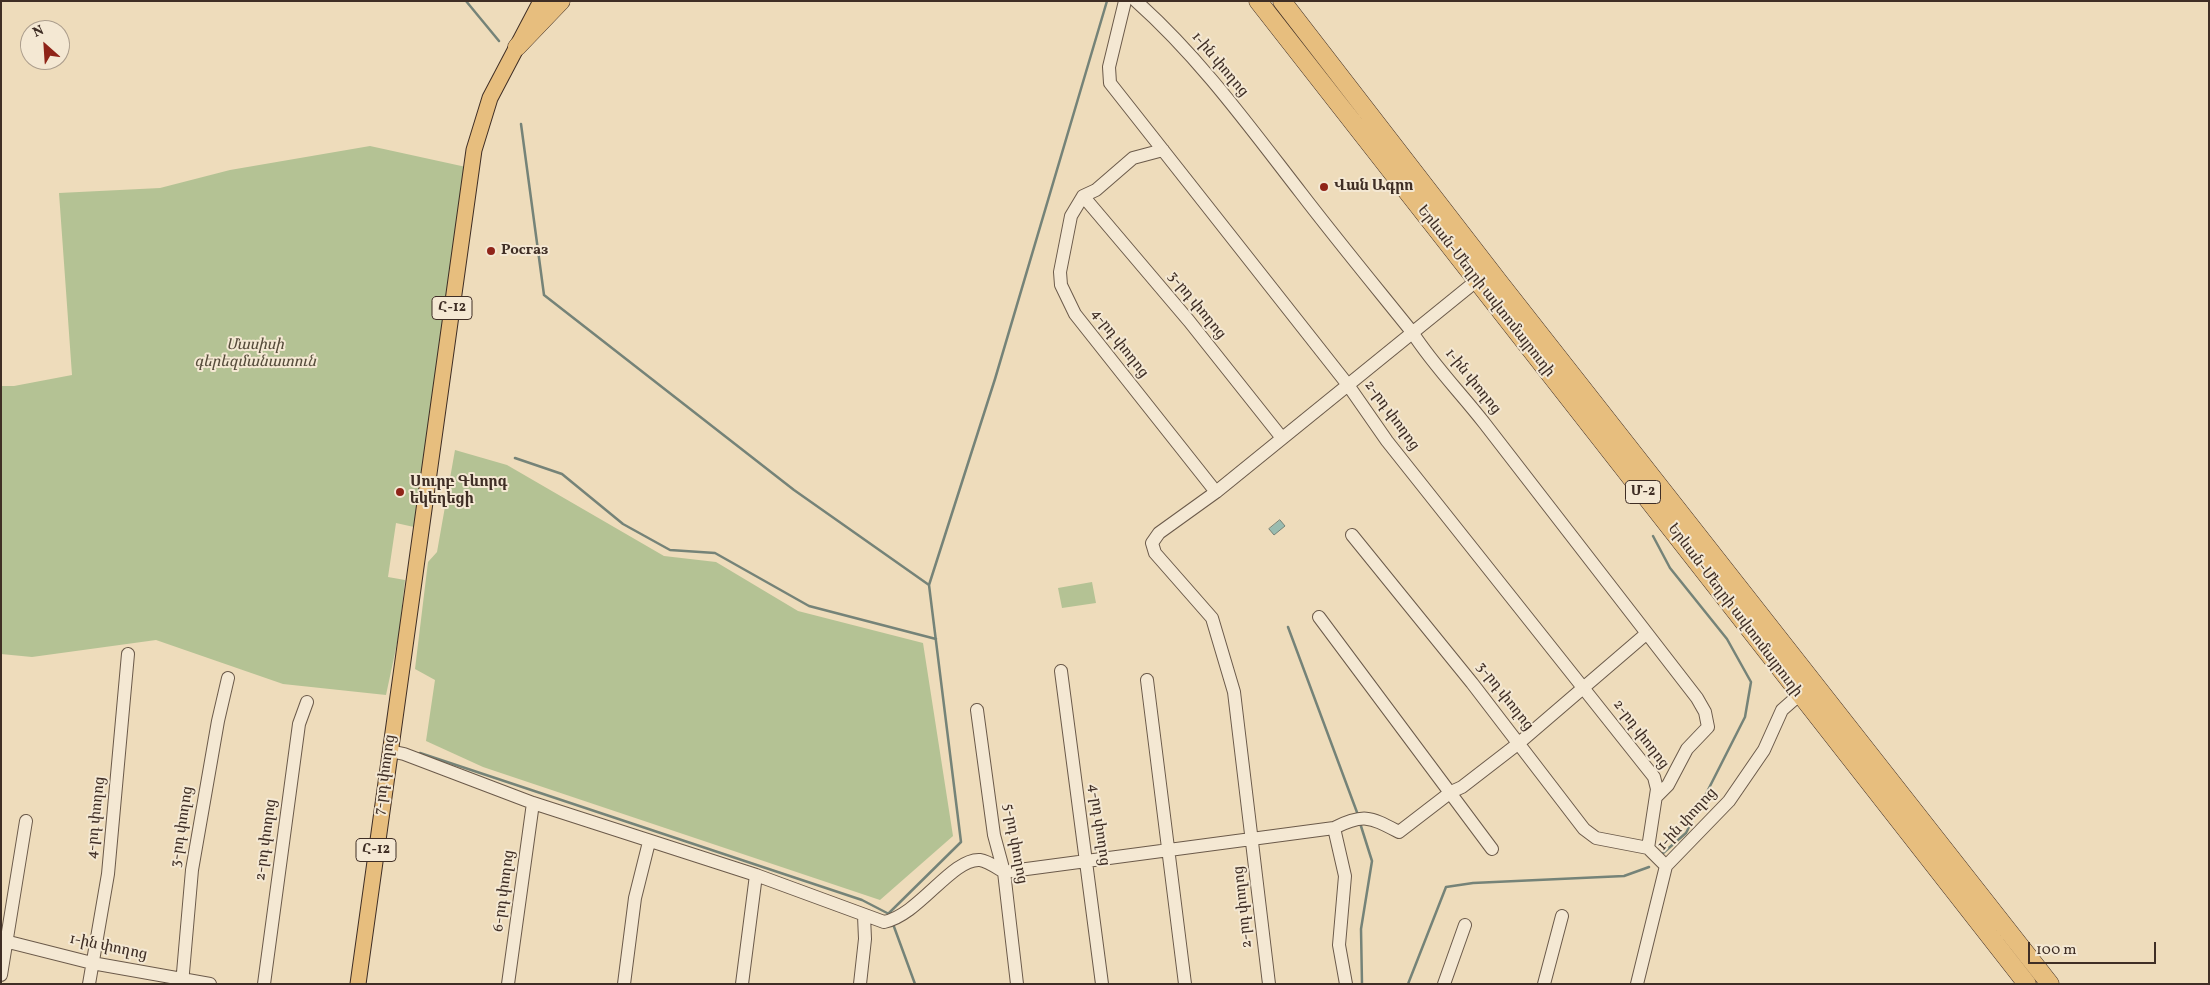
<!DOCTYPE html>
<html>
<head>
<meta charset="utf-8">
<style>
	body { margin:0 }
	#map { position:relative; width:2210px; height:985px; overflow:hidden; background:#eedcbb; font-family:Vollkorn,serif }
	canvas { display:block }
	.frame { position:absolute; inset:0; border:2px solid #3f2e25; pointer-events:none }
	.north { position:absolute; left:20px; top:20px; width:50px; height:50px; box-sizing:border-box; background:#f4e8d3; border:1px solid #ac9e8d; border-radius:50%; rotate:334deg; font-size:14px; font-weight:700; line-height:20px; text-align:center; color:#3f2e25 }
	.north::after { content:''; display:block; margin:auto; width:18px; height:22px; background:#8f2418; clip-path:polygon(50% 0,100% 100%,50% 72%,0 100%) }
	.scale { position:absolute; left:2028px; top:942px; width:128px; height:22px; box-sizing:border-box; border:2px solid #3f2e25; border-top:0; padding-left:6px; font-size:15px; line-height:18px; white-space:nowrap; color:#3f2e25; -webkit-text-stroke:4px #f4e8d3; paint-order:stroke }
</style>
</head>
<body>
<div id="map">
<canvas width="2210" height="985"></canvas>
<div class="frame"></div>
<div class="north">N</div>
<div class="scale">100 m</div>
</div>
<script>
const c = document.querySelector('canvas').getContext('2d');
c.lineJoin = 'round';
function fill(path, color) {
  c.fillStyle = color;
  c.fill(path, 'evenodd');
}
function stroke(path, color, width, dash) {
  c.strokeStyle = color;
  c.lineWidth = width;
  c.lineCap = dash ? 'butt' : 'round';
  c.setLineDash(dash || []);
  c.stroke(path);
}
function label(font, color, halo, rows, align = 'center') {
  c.font = font + ' Vollkorn,"Noto Serif Armenian",serif';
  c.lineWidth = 4;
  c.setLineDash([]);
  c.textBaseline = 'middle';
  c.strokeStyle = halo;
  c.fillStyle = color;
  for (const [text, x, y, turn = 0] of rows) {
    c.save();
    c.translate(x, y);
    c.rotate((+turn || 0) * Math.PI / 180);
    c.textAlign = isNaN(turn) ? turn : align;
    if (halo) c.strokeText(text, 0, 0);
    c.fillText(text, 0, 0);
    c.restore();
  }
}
fill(new Path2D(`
	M370,146L466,167L426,456L418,492L414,527L396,523L388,577L405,580L399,634L386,695L283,684L156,640L32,657L1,654V386H14L72,375L59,193L160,188L230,170Z
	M455,450L507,465L664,556L716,562L798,611L923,643L953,836L880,900L483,767L426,741L435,680L415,669L428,562L437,552Z
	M1092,582L1096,603L1062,608L1058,588Z`), '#b4c294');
const water = new Path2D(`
	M1280,520L1285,526L1274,535L1269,529Z`);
fill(water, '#99bcb0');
stroke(water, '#758378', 1);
stroke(new Path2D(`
	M466,1L499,41
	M521,124L544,295L794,490L929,585L961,842L889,913
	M515,458L562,474L623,524L670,550L715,553L809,606L936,639
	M1653,536L1670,568L1727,639L1751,682L1745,717L1708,790L1686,833L1662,854
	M929,585L995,379L1107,1
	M1288,627L1358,815
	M420,753L862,900L889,914
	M1360,823L1372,861L1361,929L1362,984
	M893,924L915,984
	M1408,984L1446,887L1473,883L1624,876L1649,867`), '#758378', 2.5);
const minor = new Path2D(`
	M1125,1L1109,67L1110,83L1348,385L1387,441L1654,777L1657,789L1648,848
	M1136,1C1199,57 1249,126 1301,193C1337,240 1375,286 1412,332C1433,365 1461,393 1485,424C1556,515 1626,607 1697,698L1705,712L1708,727L1687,749L1668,785L1656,797
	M1083,196L1071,216L1060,272L1061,285L1075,314L1216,492
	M1083,196L1189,321L1282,438
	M1083,196L1096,190L1133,158L1163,150
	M1352,535L1472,683L1584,829L1596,838L1648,848
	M1319,617L1492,849
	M1061,671L1102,984
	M1147,680L1185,984
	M977,710L994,835L1004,872L1017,984
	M390,751L404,754L533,803L756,875L884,922C919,915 952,858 980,860C988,861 997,868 1004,872L1334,828C1364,813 1370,817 1399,832L1451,792L1462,787L1519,743L1646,634
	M1334,828L1345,876L1339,945L1346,984
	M1648,848L1666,866
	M1,940L92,963L210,984
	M1,975L26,821
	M89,984L108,874L128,654
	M182,984L192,870L218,721L228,678
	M264,984L299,724L307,702
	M508,984L533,803
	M624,984L635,898L649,842
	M742,984L756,875
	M860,984L865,939L864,916
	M1269,984L1234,692L1212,618L1155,553L1152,543L1159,533L1216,492L1475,282
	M1444,984L1465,925
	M1544,984L1562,916
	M1637,984L1666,866L1729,801L1764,750L1782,710L1799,695`);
const major = new Path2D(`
	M358,984L474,150L490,98L541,1`);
const highway = new Path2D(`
	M1258,1L2027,984
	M1282,1L1499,282L2050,984
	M517,47L561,1`);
stroke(minor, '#6b5a4a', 14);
stroke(major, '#3f2e25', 17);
stroke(highway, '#3f2e25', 19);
stroke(minor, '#f4e8d3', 12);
stroke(major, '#e7be7e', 15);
stroke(highway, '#e7be7e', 18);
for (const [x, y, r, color] of [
	[1324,187,5,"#8f2418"],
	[491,251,5,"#8f2418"],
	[400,492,5,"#8f2418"]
]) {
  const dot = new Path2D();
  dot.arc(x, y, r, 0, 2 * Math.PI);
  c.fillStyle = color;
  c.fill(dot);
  stroke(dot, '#f4e8d3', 2);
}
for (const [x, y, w] of [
	[452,308,40],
	[1643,492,35],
	[376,850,40]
]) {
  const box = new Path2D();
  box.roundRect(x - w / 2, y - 11.5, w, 23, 4);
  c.fillStyle = '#f4e8d3';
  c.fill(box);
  stroke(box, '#3f2e25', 1);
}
label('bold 14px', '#3f2e25', null, [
	["Հ-12",452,308],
	["Մ-2",1643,492],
	["Հ-12",376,850]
]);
label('15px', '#3f2e25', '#f4e8d3', [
	["1-ին փողոց",1219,65,50],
	["Երևան-Մեղրի ավտոմայրուղի",1485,292,52],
	["3-րդ փողոց",1196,306,51],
	["4-րդ փողոց",1119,344,52],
	["1-ին փողոց",1472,382,51],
	["2-րդ փողոց",1391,416,54],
	["Երևան-Մեղրի ավտոմայրուղի",1734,611,53],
	["3-րդ փողոց",1504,697,52],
	["2-րդ փողոց",1640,735,53],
	["7-րդ փողոց",386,775,-82],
	["4-րդ փողոց",97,818,-84],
	["1-ին փողոց",1688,820,-47],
	["4-րդ փողոց",1098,825,82],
	["3-րդ փողոց",183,827,-81],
	["2-րդ փողոց",267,840,-82],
	["5-րդ փողոց",1014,844,80],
	["6-րդ փողոց",505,891,-82],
	["2-րդ փողոց",1244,907,-96],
	["1-ին փողոց",108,948,12]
]);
label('bold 15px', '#3f2e25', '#f4e8d3', [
	["Վան Ագրո",1334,187],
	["Росгаз",501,251],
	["Սուրբ Գևորգ",410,483],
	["եկեղեցի",410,500]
], 'left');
label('italic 15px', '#564c3b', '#f4e8d3', [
	["Մասիսի",255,346],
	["գերեզմանատուն",255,363]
]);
</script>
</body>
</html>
